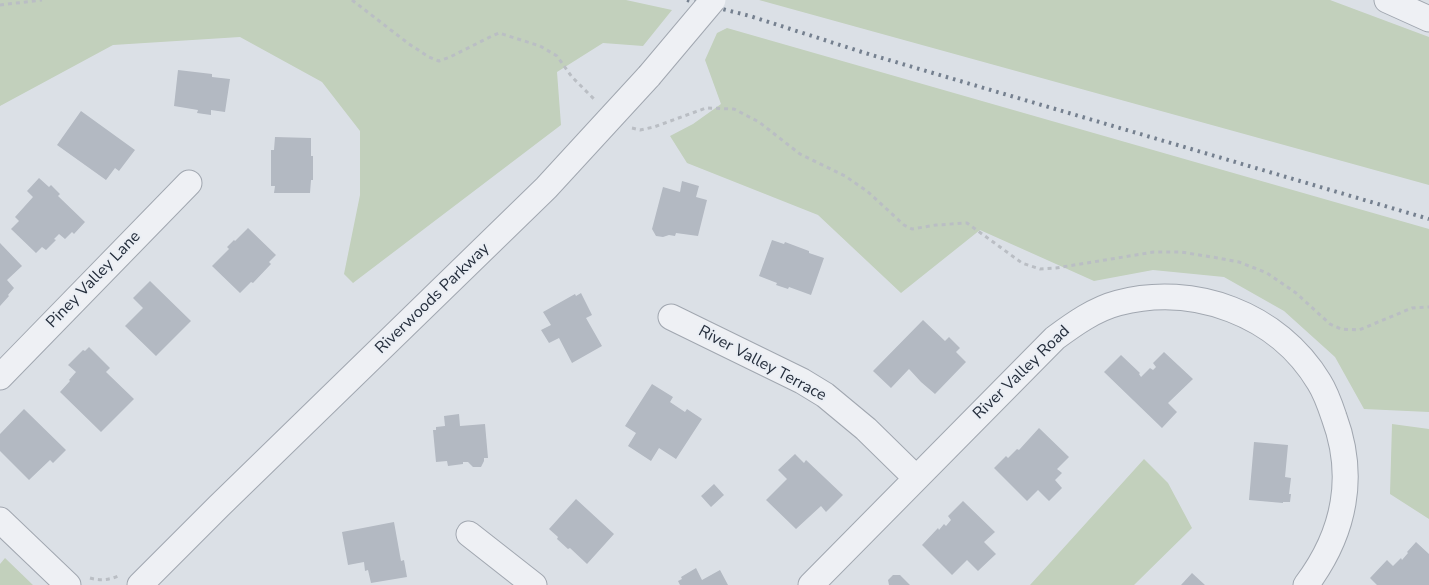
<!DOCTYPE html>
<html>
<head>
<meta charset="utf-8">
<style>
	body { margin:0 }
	canvas { display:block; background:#dbe0e6 }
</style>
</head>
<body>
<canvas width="1429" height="585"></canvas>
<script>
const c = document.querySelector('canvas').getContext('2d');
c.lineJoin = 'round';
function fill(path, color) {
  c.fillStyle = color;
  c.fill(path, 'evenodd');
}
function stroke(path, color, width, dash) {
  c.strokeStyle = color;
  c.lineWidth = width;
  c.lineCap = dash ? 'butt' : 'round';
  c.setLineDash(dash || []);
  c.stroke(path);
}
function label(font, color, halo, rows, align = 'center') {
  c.font = font + ' "Nunito Sans",sans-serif';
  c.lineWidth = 4;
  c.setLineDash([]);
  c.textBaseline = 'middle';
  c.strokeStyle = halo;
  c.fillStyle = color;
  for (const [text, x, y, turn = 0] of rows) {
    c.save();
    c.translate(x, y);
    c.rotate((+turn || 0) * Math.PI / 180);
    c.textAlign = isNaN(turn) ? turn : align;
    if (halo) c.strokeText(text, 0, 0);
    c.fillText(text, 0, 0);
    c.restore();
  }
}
fill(new Path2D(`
	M0,0H626L672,10L643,46L603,43L557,72L561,125L353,283L344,274L360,195V131L322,82L240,37L113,45L0,106Z
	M759,0H1330L1429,37V185Z
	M727,28L1429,229V412L1364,409L1335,357L1284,311L1224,277L1153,270L1094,281L980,230L901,293L818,215L687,163L670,136L693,124L721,104L705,60L717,33Z
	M1392,424L1429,429V519L1390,494Z
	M1144,459L1168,483L1192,528L1134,585H1030Z
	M5,558L33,585H0V564Z`), '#c2d0bc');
fill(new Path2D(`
	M178,70L212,74V77L230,79L225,112L211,110V115L197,113L198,110L174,106Z
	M81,111L135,150L119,171L115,168L106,180L57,145Z
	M275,137L311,138V156H313V180H311L310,193H274L275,186H271V150H274Z
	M39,178L49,187L51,185L60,194L58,196L85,222L74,234L72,232L65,239L59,234L54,239L56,240L46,250L42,247L36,253L11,229L19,221L15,217L33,197L27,191Z
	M682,181L699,186L696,197L707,200L698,236L676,233L675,236L669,235L663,237L656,236L652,229L663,187L680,192Z
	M248,228L276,255L269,262L271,264L253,283L251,282L240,293L212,266L229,249L227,247L234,240L235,241Z
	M772,240L784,244L785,242L809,251V253L824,258L811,295L789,287L788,289L776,285L777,283L759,276Z
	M0,243L22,266L7,280L14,288L8,295L9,296L0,306Z
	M150,281L191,321L156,356L125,326L143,308L133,298Z
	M581,293L592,315L586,318L602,346L572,363L559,338L549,343L541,330L551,325L543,312L575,294L576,296Z
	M923,320L945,341L949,337L960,348L956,352L966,362L935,394L921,382L909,369L891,388L873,371Z
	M89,347L110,368L106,372L134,399L101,432L60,392L70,381L69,380L76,372L68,365L83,350L85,351Z
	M1164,352L1193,379L1168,403L1177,412L1162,428L1104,372L1121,355L1140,373L1139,374L1141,377L1150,368L1153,370L1156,367L1153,363Z
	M652,384L673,397L670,402L685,412L687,409L702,419L676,459L659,448L651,461L628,446L636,433L625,426Z
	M24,409L66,450L53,463L50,460L29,480L0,451V434Z
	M459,414L460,426L485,424L488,458H484V461L481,467H473L468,462H463V464L448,466L447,461L436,462L433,430H436V427L445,426L444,416Z
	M1039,428L1069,457L1057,469L1062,473L1055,480L1062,488L1049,501L1038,490L1027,501L994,468L1006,456L1008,458L1017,449L1019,450Z
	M1254,442L1288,445L1285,477L1291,478L1289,494H1291L1290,502H1283V503L1249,500Z
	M795,454L804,463L806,460L843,495L826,512L821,506L796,529L766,500L787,479L778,470Z
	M714,484L724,495L711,507L701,496Z
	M576,499L614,534L587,564L570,548L568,549L557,539L558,537L549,529Z
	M963,501L995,532L984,542L996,554L978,571L967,560L952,575L922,545L938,528L939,530L944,524L946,526L951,520L948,516Z
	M394,522L401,561L404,560L407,577L371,583L368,570L365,571L364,562L348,565L342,532Z
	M1416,542L1429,554V585H1377L1370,578L1387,560L1393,566L1401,558L1402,560L1408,553L1407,552Z
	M696,568L702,580L720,570L728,585H680L678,581L682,579L681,577Z
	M1192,573L1205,585H1181Z
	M893,575H900L910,585H889L888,580Z`), '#b3b9c2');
const minor = new Path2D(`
	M1387,0L1429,19
	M671,317L802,381L825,395L866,429L916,478
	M0,377L189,183
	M0,520L68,585
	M469,534L534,585
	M140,585L219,506L546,188L649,76
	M811,585L1055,338C1074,324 1095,309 1118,303C1194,283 1278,314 1319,382C1326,393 1330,405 1334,417C1344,444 1348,474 1343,503C1338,533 1324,561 1306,585`);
stroke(minor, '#a1a7b0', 27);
stroke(new Path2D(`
	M352,0L409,44L429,57L439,61L450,57L490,37L499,33L540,46L557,56L572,77L595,100
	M0,5L42,0
	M632,128L640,130L654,127L706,108L734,109L759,122L800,154L845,176L867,191L904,225L912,229L936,225L967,223L1022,263L1040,269L1056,268L1154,252H1181L1218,258L1239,262L1267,273L1296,293L1330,324L1341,329L1359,330L1412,308L1429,307
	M90,578C100,581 109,580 118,576`), '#babec4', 3, [4, 4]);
stroke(minor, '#eef0f4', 25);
stroke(new Path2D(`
	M687,0L750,16L865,53L1429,219`), '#75808f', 4, [2.5, 5]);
const minorBridge = new Path2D(`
	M649,76L713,0`);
stroke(minorBridge, '#a1a7b0', 27, []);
stroke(minorBridge, '#eef0f4', 25);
label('16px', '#252e3c', '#eaeef4', [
	["Piney Valley Lane",94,280,-46],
	["Riverwoods Parkway",433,299,-44],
	["River Valley Terrace",762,364,28],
	["River Valley Road",1022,373,-44]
]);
</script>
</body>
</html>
